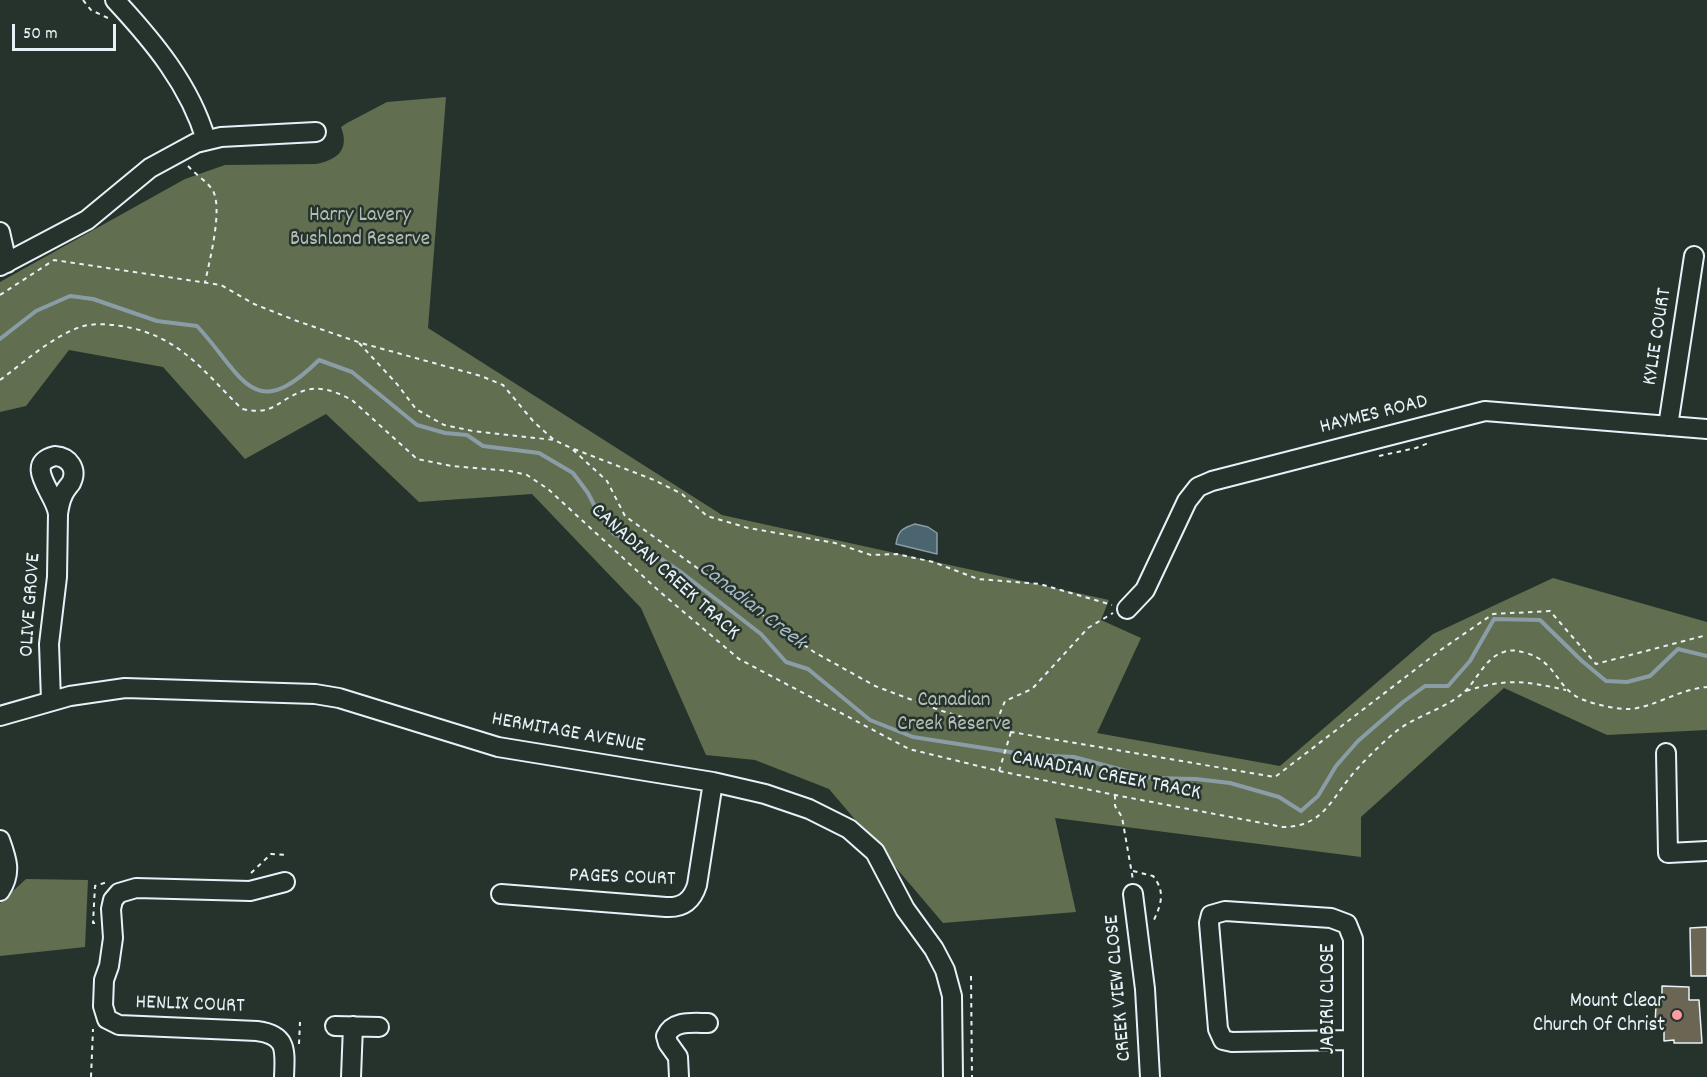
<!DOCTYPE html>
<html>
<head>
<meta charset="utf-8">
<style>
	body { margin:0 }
	#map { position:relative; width:1707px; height:1077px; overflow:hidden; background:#26332d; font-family:Dekko,sans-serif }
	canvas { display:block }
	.scale { position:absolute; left:12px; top:24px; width:104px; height:27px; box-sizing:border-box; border:3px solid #e8f1f8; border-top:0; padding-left:8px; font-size:18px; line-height:21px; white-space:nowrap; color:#e8f1f8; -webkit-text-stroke:4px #26332d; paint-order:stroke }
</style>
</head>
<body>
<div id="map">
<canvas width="1707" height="1077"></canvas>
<div class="scale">50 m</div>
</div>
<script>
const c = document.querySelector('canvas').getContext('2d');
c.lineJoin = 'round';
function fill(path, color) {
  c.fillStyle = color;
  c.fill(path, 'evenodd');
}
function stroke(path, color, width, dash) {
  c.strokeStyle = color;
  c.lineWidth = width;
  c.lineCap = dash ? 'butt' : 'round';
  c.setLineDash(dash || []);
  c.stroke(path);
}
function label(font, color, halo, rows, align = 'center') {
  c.font = font + ' Dekko,sans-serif';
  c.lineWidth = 5;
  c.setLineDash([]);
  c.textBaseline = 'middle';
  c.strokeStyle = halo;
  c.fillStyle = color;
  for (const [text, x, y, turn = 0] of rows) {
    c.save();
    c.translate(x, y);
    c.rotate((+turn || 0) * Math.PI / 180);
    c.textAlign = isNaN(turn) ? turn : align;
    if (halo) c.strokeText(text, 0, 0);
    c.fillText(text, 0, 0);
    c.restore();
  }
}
fill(new Path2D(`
	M446,97L428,328L722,515L1109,600L1101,620L1141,638L1097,733L1280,766L1433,634L1553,578L1707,622V730L1607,735L1504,688L1361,817V857L1055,818L1076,912L943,923L829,789L755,760L706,755L641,608L532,494L419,502L326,414L245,459L163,367L69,350L26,406L0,412V282L185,179L225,165L316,164C337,160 350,150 341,127L347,123L387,102Z
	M26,879L88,880L85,947L0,956V903Z`), '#616e4f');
const water = new Path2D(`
	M915,524L928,527L937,533V554L896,544C898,530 903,528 915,524Z`);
fill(water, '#4b6570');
stroke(water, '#8a9da6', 1.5);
stroke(new Path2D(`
	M0,339L36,311L70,296L93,299L157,321L197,326C243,375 252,426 319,360L352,372L417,425L445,433L467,435L483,446L539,453L573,473L588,493L597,511L614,534L639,544L682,573L761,634L786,662L808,669L870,720L913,737L1029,755L1074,757L1152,778L1196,779L1230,783L1279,797L1301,811L1318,796L1336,766L1358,741L1403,702L1425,686H1448L1470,661L1494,619L1540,620L1582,661L1606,681L1627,682L1650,676L1678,649L1707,656`), '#8a9da6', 4);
const building = new Path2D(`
	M1707,927V976H1691L1690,928Z
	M1662,986L1689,987V1000H1699L1702,1043H1674V1040L1664,1041V1029L1655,1023L1656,1006L1662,1001Z`);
fill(building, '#6a6653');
stroke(building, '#e8f1f8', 1.5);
const minor = new Path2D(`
	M115,0C153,41 190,85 206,140
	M0,232L7,263
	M0,266L87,220L150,168L196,143L221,137L316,132
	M1668,426L1694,256
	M55,456C69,457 78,469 71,483C68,487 65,490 63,495C60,501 59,507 58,514C56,494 22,464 55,456Z
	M1127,609L1145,590L1187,501L1198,487L1212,481L1485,411L1707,429
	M51,700L49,644L57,577L58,514
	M0,716L70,696L125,688L315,694L339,698L498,747L713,782L765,794L809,809L849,829L875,852L905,909L934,949L945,970L952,996L953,1077
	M1666,753L1668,853L1707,851
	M0,840C7,859 12,873 0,891
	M501,894L666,907C682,908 692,901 697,885L713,782
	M1133,894L1145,989L1150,1077
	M335,1026L379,1027
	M284,1077C285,1051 288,1035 257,1031L119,1025L107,1019L103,1006L104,980L109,966L113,938L111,909L113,900L119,893L136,888L250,891L285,882
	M351,1077L353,1026
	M679,1077L678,1057L668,1043L666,1036C673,1020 692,1023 708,1023
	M1353,1077V939L1347,924L1331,918L1225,911L1211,915L1209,923L1218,1029L1223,1040L1232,1042L1353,1040`);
stroke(minor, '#e8f1f8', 22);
stroke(new Path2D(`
	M83,0L91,10L110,19
	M188,166C195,174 205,180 212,189C224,207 209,262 205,283
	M0,295L54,260L221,285L254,304L297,321L361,343L481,376L503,385L533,421L554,440L571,448L607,481L625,516L814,652L875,686L939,710L1011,732L1275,777L1442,649L1493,614L1550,611L1596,664L1707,635
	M359,343L397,384L416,409L444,425L473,431L554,440
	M0,380C26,361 50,338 80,327C92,323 108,324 121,326C179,335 202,370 242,409C275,416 277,400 303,391C320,385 337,392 352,400L417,459L452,466L510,471L527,475L548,489L659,591L739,659L909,749L999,771L1115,795L1283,827C1325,827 1332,796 1357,769C1368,757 1380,745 1393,734C1413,716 1442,711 1463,693C1477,681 1485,657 1504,652C1512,649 1518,651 1526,653C1558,662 1556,690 1584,700C1597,705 1615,709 1629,709C1653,708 1679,689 1707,687
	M574,449L654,480L682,494L707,516L748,528L835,543L871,555L897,554L933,562L978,579L1040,584L1112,605
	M1379,456L1416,448L1431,442
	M1466,691C1507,678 1525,681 1566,690
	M1004,730L998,718L1005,701L1032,689L1088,628L1113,613
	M999,771L1011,732
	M1115,795V806L1122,817L1133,880
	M1133,871L1153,876C1166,892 1161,905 1153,922
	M251,873L271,854L288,855
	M95,923H93L95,886L107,882
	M971,976L972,1077
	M299,1044L300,1022
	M91,1077L93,1029`), '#e8f1f8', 2, [4.5, 4.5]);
stroke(minor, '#26332d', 18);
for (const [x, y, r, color] of [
	[1677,1015,6,"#ff9aa2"]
]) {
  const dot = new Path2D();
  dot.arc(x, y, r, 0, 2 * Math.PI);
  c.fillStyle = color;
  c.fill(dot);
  stroke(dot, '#26332d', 2);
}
label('21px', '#b2bdb4', '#26332d', [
	["Harry Lavery",360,217],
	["Bushland Reserve",360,241],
	["Canadian",954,702],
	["Creek Reserve",954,726]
]);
label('21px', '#e8f1f8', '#26332d', [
	["KYLIE COURT",1659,337,-81],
	["HAYMES ROAD",1374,416,-14],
	["CANADIAN CREEK TRACK",664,573,42],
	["OLIVE GROVE",32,605,-86],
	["HERMITAGE AVENUE",568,734,10],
	["CANADIAN CREEK TRACK",1106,777,11],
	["PAGES COURT",622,879,2],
	["CREEK VIEW CLOSE",1120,988,-95],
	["JABIRU CLOSE",1330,999,-90],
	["HENLIX COURT",190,1006,2]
]);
label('21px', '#e8f1f8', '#26332d', [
	["Mount Clear",1665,1003],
	["Church Of Christ",1665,1027]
], 'right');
label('italic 22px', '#a9b9c2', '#26332d', [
	["Canadian Creek",751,607,38]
]);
</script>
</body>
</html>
